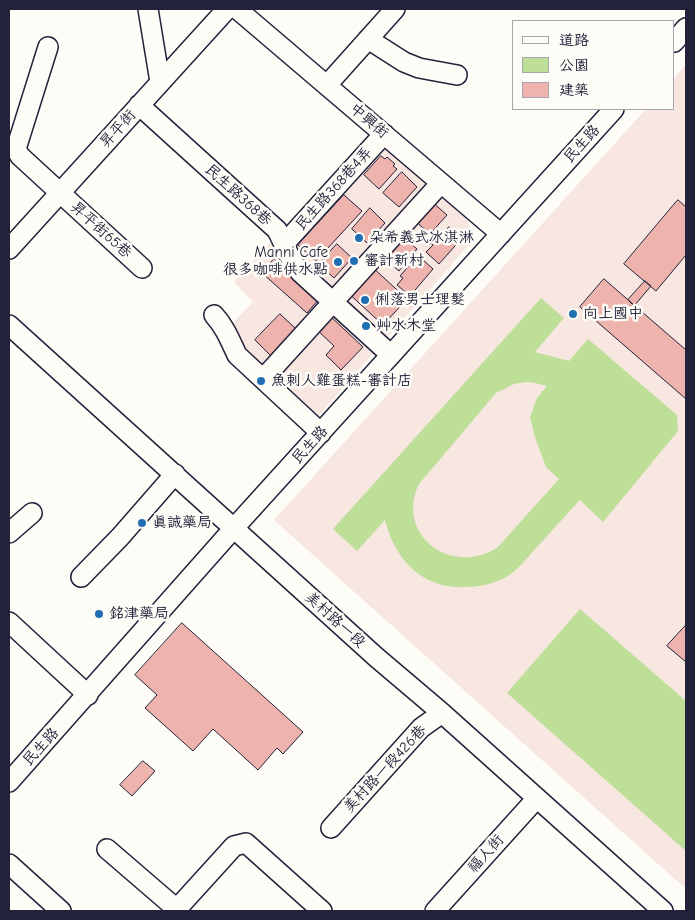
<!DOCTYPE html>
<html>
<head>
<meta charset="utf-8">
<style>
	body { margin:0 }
	#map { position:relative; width:695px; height:920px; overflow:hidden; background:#fdfcf7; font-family:"Comic Neue","LXGW WenKai TC",sans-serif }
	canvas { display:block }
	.frame { position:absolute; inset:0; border:10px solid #22223b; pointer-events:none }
	.legend { position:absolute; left:512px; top:20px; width:162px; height:90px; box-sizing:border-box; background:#fdfcf7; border:1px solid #a5a5ac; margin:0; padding:6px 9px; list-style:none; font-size:15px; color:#22223b }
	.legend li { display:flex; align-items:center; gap:10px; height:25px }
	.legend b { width:25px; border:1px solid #a5a5ac }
</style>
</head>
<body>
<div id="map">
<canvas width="695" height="920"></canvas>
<div class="frame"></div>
<ul class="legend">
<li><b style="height:6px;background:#fdfcf7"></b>道路</li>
<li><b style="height:14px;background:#bedf98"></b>公園</li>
<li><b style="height:14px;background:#eeb3ac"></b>建築</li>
</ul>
</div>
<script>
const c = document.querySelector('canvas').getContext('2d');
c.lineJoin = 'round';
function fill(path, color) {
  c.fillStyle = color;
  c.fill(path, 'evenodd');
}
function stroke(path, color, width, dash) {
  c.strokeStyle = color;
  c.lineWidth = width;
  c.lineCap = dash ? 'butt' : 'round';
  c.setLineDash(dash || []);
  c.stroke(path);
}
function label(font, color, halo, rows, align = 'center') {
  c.font = font + ' "Comic Neue","LXGW WenKai TC",sans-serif';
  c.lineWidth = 5;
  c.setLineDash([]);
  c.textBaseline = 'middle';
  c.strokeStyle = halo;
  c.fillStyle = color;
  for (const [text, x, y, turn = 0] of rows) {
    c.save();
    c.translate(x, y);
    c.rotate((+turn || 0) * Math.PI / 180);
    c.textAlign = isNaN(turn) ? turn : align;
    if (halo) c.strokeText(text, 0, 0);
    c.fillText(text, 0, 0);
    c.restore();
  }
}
fill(new Path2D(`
	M686,65V889L274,520L646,109H674V78Z
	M370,134L466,214L473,240L315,420L241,350L231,325L253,302L234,282Z`), '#f8e6e0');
fill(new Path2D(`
	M541,298L564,318L535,352L569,361L588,339L677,415L678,431L603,522L580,500C565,516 551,532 536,548C527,558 518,570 506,577C494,584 478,587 465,587C422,589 395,560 385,520L357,551L333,529ZM525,382L535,383L547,386L537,398L530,417L535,437L546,467L559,479L497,548C449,577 395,533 419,484L496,393L514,384Z
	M580,609L686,701V851L507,693Z`), '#bedf98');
const building = new Path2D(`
	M381,156L385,159L387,157L395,164L393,166L397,169L379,189L364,175Z
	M402,172L417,187L399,207L383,193Z
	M344,195L362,211L316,261L298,245Z
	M678,200L686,207V255L656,291L624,264Z
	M431,201L447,215L430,234L414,220Z
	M370,208L385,223L367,243L352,229Z
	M449,227L462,238L439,264L426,252L433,245L429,242L440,230L444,233Z
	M400,234L417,249L399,271L382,256Z
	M337,244L352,258L334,278L319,264Z
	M421,258L433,269L410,296L397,285L403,278L400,276L413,261L416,264Z
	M274,259L319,299L307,313L262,273Z
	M371,266L407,299L383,325L347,292Z
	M604,279L686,350V399L580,307Z
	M645,281L651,286L634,306L628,300Z
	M280,314L296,329L271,356L255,340Z
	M328,314L363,347L341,370L326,355L334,346L315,328Z
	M182,623L303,732L283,754L277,748L258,770L213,729L193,751L145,708L157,695L135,675Z
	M686,625V662L667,646Z
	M143,761L155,771L132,796L120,785Z`);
fill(building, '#eeb3ac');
stroke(building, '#22223b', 1);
const minor = new Path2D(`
	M148,9L160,82
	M237,9L501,234
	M368,39L404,62L419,68L457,75
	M674,42L686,28
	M48,47L16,149L20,156L142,268
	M327,85L395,9
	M139,105L277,230L292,261L300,272L391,355
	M284,244L384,134
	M9,249L227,9
	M214,315C225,327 230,340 237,355L321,433
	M9,325L376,657L442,713L663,911
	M263,379L441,183
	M9,533L32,513
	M81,577L120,537L175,474
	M9,622L88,695
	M9,782L234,528L614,109
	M331,828L421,728L442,713
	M107,849L179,911
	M9,864L61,911
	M175,911L234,846L246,843L322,911
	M435,911L537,798`);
stroke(minor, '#22223b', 22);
stroke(minor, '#fdfcf7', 19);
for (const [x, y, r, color] of [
	[359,238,5,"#1f6fb2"],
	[354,261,5,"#1f6fb2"],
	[338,262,5,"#1f6fb2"],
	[365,300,5,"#1f6fb2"],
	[573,314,5,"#1f6fb2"],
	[366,326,5,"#1f6fb2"],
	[261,381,5,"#1f6fb2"],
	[142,523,5,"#1f6fb2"],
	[99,614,5,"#1f6fb2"]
]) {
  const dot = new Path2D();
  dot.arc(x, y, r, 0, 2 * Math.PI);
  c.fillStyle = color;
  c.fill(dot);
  stroke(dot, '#fdfcf7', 2);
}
label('15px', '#22223b', '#fdfcf7', [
	["中興街",369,121,40],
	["昇平街",118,129,-48],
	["民生路",582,144,-48],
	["民生路368巷4弄",334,189,-48],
	["民生路368巷",238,195,42],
	["昇平街65巷",101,230,42],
	["民生路",310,445,-48],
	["美村路一段",335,620,42],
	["民生路",41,747,-48],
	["美村路一段426巷",385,769,-47],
	["福人街",486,854,-48]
]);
label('15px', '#22223b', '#fdfcf7', [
	["朵希義式冰淇淋",369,238],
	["Manni Cafe",328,253,"right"],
	["很多咖啡供水點",328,270,"right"],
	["審計新村",364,261],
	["俐落男士理髮",375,300],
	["向上國中",583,314],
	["艸水木堂",376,326],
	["魚刺人雞蛋糕-審計店",271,381],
	["真誠藥局",152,523],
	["銘津藥局",109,614]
], 'left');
</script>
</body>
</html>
